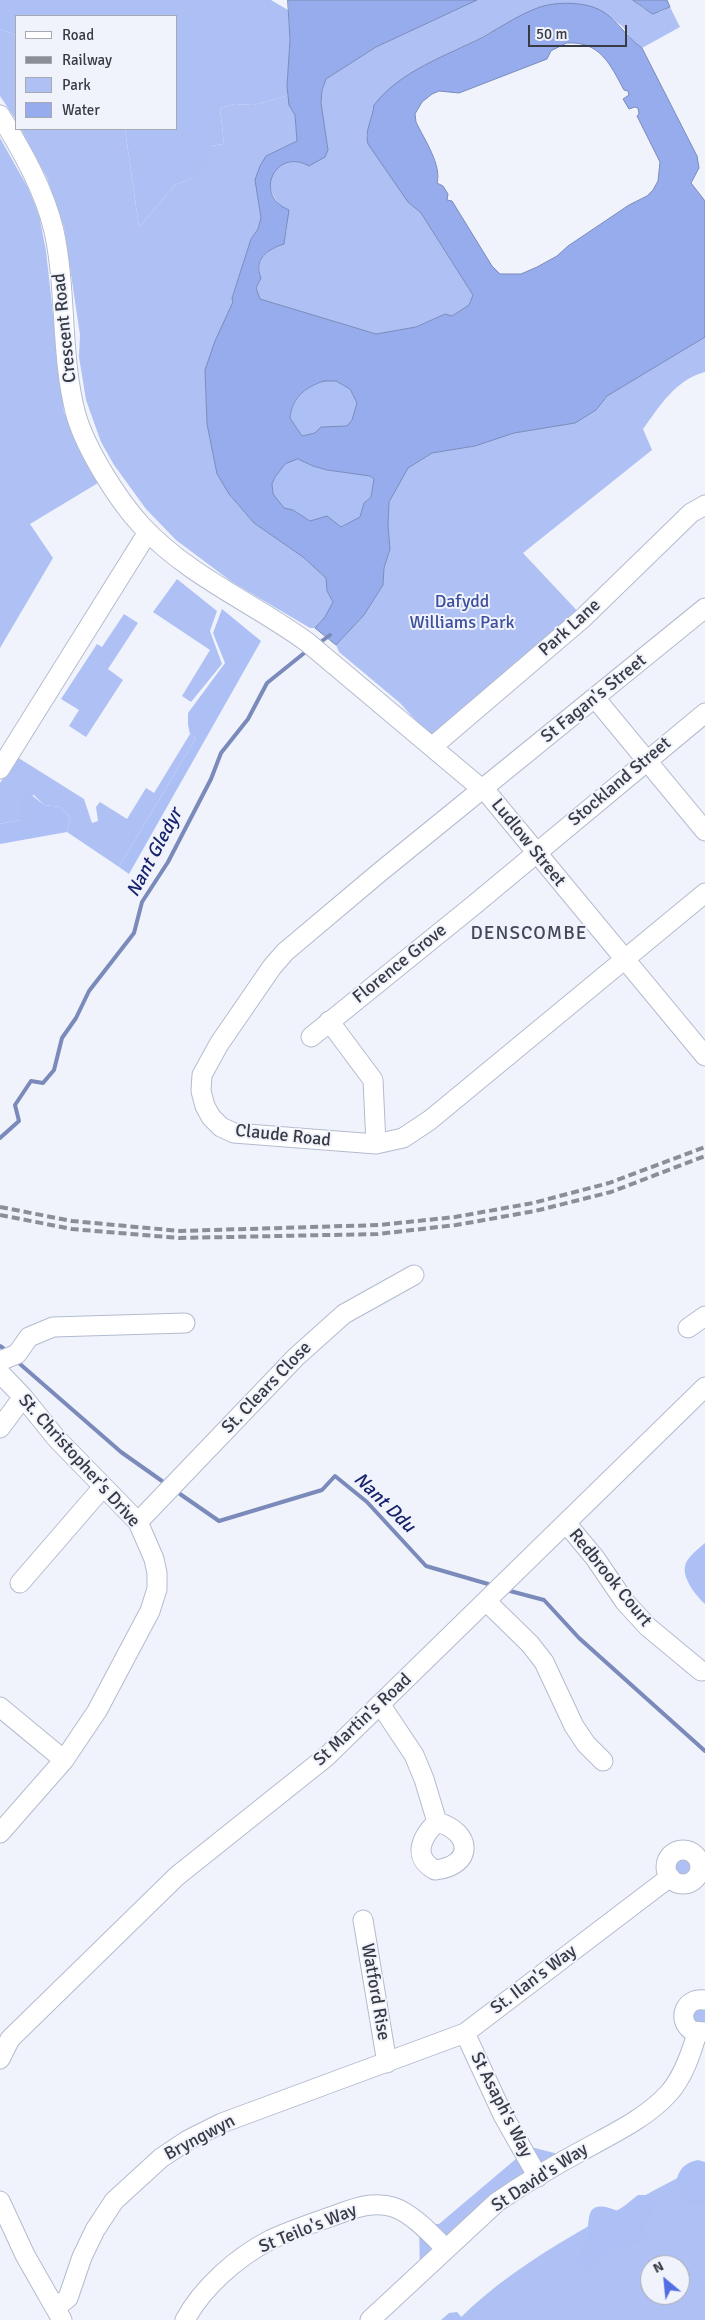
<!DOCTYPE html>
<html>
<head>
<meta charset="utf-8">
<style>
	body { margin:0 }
	#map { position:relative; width:705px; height:2320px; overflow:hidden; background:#f0f3fb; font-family:Signika,sans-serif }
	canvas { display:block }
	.legend { position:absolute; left:15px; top:15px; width:162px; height:115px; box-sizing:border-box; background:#f0f3fb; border:1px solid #a6a9b1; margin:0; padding:6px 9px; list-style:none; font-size:15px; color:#383b43 }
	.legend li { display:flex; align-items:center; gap:10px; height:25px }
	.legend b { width:25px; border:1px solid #a6a9b1 }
	.north { position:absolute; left:640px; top:2255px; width:50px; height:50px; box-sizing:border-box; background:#f0f3fb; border:1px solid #a6a9b1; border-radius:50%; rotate:332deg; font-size:14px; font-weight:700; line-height:20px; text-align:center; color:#383b43 }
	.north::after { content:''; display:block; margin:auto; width:18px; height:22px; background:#516ee3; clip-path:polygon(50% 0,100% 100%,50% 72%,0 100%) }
	.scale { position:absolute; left:528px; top:25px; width:99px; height:22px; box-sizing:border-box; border:2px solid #383b43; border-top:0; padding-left:6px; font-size:15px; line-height:18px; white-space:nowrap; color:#383b43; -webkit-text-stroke:4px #f0f3fb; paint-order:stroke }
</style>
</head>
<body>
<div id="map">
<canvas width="705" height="2320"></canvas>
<ul class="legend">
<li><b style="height:6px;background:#fff"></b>Road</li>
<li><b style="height:6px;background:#8b8e96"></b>Railway</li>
<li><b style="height:14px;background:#afc1f4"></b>Park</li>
<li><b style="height:14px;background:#96aced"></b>Water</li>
</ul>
<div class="north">N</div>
<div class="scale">50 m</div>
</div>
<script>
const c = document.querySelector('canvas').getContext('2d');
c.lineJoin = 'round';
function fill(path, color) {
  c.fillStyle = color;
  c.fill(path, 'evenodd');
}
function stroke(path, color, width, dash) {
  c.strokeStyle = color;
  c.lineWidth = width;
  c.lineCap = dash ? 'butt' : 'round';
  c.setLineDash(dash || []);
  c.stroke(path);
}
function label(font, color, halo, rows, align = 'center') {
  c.font = font + ' Signika,sans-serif';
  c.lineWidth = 4;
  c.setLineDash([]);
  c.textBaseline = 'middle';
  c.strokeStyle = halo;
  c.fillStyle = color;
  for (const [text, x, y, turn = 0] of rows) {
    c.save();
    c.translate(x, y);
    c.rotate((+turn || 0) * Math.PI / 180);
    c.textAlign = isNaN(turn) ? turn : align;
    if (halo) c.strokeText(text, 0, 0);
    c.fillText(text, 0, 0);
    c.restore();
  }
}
fill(new Path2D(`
	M477,0H633L643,8L660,12L670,7L680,27L642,48L634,43L623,27L613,19L568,4L540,7L414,72L394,85L374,105V116L366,136L408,202L421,213L473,295L469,305L452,316L445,314L416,327L376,334L260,299L256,288L261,278C254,259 268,249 284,244C285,237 288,227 287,220C285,204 252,183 281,165C288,161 297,160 304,163L328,150L321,103L322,90L326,79L376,47Z
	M0,29L16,35V120L0,96Z
	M289,95V105L295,115L297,141L266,156L257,193L261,218L258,229L251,239L232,297L233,302L205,370L207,424L217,474L229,494L254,523L303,557L326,578L327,591L333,602L325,617L315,628H310L232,582L176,540L146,509L114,465L101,442L86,400L79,357L80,335L64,227L47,178L21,129H125L139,227L175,185L192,178L211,146L224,144L220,108L235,104L254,105Z
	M0,138L28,188L39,215L46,251L64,412L98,483L30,524L53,558L0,648Z
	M705,337V372C675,380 660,406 643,429L652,450L523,553L583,617L438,745L400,703L339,652L336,645L364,615L383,585L384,568L390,549L388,525L389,502L407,468L432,453L475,446L514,433L575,423L596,410L607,396Z
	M177,579L217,611L210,631L222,664L191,702L182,696L210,650L153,612Z
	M124,614L138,623L108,669L123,680L86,737L69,726L79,710L61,699L97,644L102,647Z
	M190,734L196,738L119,867L67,832L70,817L60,807L44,805L34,795L20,799V820L0,824V783L17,757L84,799L92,823L98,821L96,807L100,802L127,819L146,788L154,793Z
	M666 1866a17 17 0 1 1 34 0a17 17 0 1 1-34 0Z
	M705,2000V2032L683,2013Z
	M519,2144L570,2157L420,2273L419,2224H439L517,2158Z
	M705,2163V2320H458C525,2253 622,2209 705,2163ZM650,2265H680V2295H650Z`), '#afc1f4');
fill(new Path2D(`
	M0,0H271L288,10L290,40L287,86L289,95L254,105L235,104L220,108L224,144L211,146L207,161L192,178L175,185L139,227L125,129H176V16H16V35L0,29Z
	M324,381H336L350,389L357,403L352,420L348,426L321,427L315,433L302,436L290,418C293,398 305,387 324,381Z
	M298,459L313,466L327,470L370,476L374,479L371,497L364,503L360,517L341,527L333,521H310L293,510L284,508L273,495L272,484L275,477L285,464L291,460Z
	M222,609L261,641L129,874L119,867L196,738L190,734L188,725V713L225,663L213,633Z
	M28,792L44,805L60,807L70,817L67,832L0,844V824L20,820V799Z
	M705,1543V1604C696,1596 680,1576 686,1563C689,1556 699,1548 705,1543Z
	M698,2160L705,2162V2202C680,2219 660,2167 698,2160Z
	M638,2195H648L654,2201L653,2216L644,2223L647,2234L645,2242L611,2250L593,2268L585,2272L580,2270C575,2254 582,2254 586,2240C591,2218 583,2197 618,2211Z
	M457,2312L464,2320H441L449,2313Z`), '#adc0f5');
const water = new Path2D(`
	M288,0H477L376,47L326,79L322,90L321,103L328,150L325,157L309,166C276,147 252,195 289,210L284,244C268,249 253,259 261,278L256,288L260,299L376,334L416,327L445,314L452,316L469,305L473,295L421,213L408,202L368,144C364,131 373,118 374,105C400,71 446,56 483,37C501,27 520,14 540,7C556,2 577,2 593,7C615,14 624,36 642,48L697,156L699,168L691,183L705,201V337L607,396L596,410L575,423L514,433L475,446L432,453L408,468L389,502L388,525L390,549L384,568L383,585L364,615L336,645L315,628L325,617L333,602L327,591L326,578L303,557L254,523L229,494L217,474L207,424L205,370L215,341L233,302L232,298L251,239L258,229L261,218L255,180L260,166L266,156L297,141L295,115L289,105L287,86L290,40ZM567,43C600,41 610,64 624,90L628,91L629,95L623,99L629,109L635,107L638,108L639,114L637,116L660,162L658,181L653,190L647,196L629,205L568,246L557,256L537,267L521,274H500L492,266L452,201L447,200L448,194L443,186L437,183C442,165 424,139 416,122L415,114L422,102L432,94L439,91L459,93L547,59L551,51ZM324,381H336L350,389L357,403L352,420L347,426L321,427L315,433L302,436L290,418C292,398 305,387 324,381ZM298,459L313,466L327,470L370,476L374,479L371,497L364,503L360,517L341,527L327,516L310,521L293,510L284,508L273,494L272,484L275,477L285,464Z
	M633,0H667L670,7L653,14Z`);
fill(water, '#96aced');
stroke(water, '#7a8aba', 1);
stroke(new Path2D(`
	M318,644L330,635
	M0,1138L19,1121L15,1105L31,1081L43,1083L54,1070L62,1038L76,1018L89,991L134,933L142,902L168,862L211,779L221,753L248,719L267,683L308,650
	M0,1346L3,1348
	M20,1364L121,1452L162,1481
	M180,1494L219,1521L322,1490L335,1476L367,1502L426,1566L488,1584
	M510,1591L544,1600L579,1638L705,1751`), '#7a8aba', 4);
const minor = new Path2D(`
	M0,115C22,151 44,189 54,231C67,291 60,355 76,415C86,449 117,499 141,525C188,576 252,602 307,642L489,795L705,1056
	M705,608L380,872L285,952L272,967L219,1044L202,1075L201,1091L205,1106L211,1117L221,1127L234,1133L376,1144L403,1138L430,1120L705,893
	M595,698L705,831
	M432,747L583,618L691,513L705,505
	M0,769L148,532
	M329,1021L373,1080L376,1144
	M311,1037L474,905L705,713
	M688,1328L705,1316
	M0,1361L17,1354L29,1337L53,1327L185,1323
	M0,1373L23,1397L57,1439L138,1522L154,1559L157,1573V1589L150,1611L97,1711L64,1760L0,1833
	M0,1428L23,1397
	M138,1522L296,1357L344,1314L414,1275
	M566,1523L595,1558L625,1602L648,1627L701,1671
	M20,1583L103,1487
	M486,1601L530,1644L544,1662L574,1726L586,1744L603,1761
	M380,1704L414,1755L424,1779L437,1822C473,1832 474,1866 435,1870C411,1857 422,1836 437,1822
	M0,1707L64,1760
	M666 1867a17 17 0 1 1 34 0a17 17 0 1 1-34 0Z
	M363,1920L387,2063
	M705,2000C685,1997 676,2019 692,2031L705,2032
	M465,2033L503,2115L538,2177
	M0,2059L10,2039L177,1876L326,1757L705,1387
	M0,2201L25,2255L62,2320
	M55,2308L68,2298L82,2257L95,2230L114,2201L161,2158L188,2140L222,2123L465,2033L670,1877
	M185,2320C202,2288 237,2257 270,2240C289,2231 310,2224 330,2217C350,2210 371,2200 393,2207C412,2213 432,2235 446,2249
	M370,2320L497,2202C525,2183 555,2165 585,2149C614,2133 646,2118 668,2094C683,2078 691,2054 697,2033`);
stroke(minor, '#b3bbcf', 21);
stroke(minor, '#fff', 19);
stroke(new Path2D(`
	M0,1207L72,1221L180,1231L379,1225L455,1217L533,1203L609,1183L705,1147
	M0,1215L72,1229L179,1238L378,1234L456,1225L535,1211L611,1192L705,1156`), '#8b8e96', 4, [8, 4]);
label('18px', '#383b43', '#f0f3fb', [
	["Crescent Road",65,328,-96],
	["Park Lane",570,628,-42],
	["St Fagan's Street",594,699,-39],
	["Stockland Street",620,782,-40],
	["Ludlow Street",528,843,51],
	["Florence Grove",400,964,-39],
	["Claude Road",283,1136,6],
	["St. Clears Close",267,1388,-46],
	["St. Christopher's Drive",79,1461,48],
	["Redbrook Court",610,1578,51],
	["St Martin's Road",363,1720,-43],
	["St. Ilan's Way",534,1980,-37],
	["Watford Rise",375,1992,80],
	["St Asaph's Way",501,2105,63],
	["Bryngwyn",200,2138,-28],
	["St David's Way",540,2178,-33],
	["St Teilo's Way",308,2229,-22]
]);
label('18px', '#3b4f9d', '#f0f3fb', [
	["Dafydd",462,602],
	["Williams Park",462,623]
]);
label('italic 19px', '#17236d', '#f0f3fb', [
	["Nant Gledyr",155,853,-62],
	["Nant Ddu",384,1503,44]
]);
c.letterSpacing = '1px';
label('19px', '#424859', '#f0f3fb', [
	["DENSCOMBE",529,934]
]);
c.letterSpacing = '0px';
</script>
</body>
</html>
